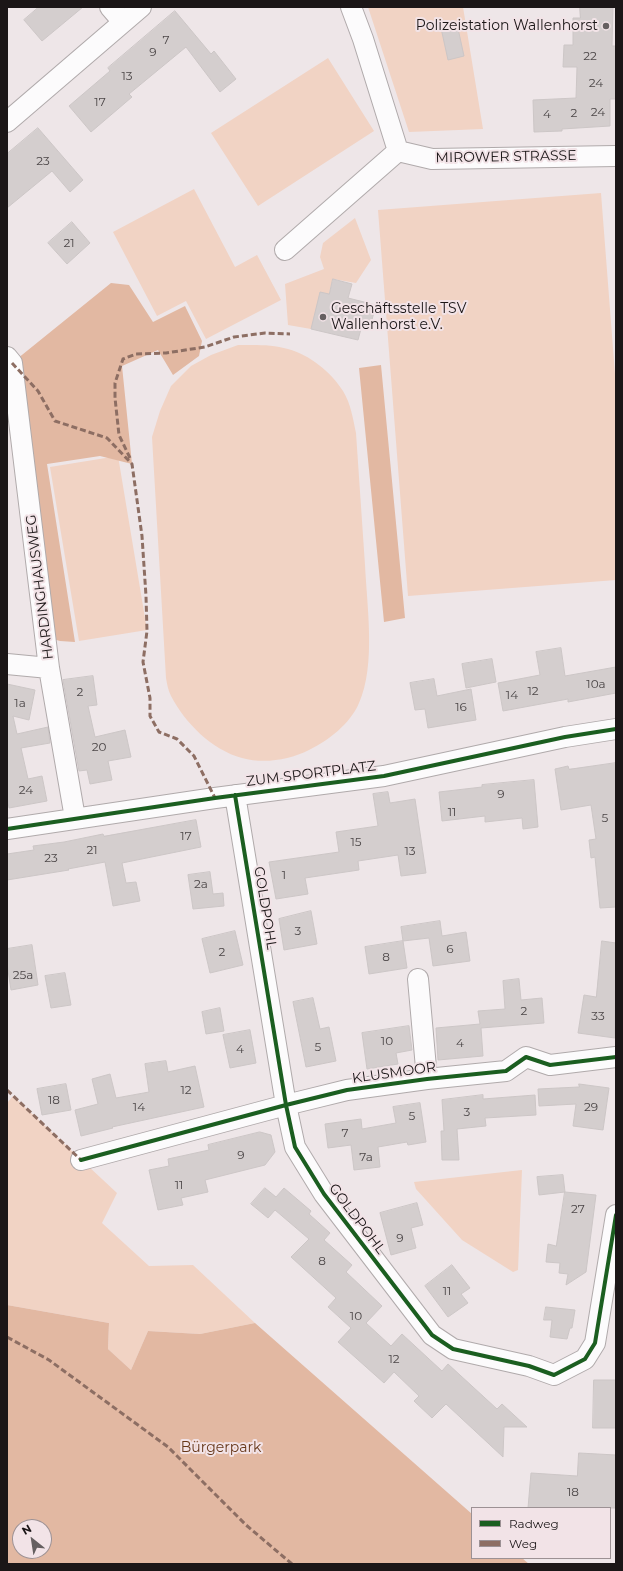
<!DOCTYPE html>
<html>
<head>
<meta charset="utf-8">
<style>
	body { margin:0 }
	#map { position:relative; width:623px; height:1571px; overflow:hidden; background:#eee6e8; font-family:Montserrat,sans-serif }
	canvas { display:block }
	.frame { position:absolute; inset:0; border:8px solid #1b1617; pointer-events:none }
	.legend { position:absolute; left:471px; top:1507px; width:140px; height:52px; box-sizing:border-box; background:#f2e3e7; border:1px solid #9c9194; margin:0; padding:5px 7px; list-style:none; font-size:12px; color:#1b1617 }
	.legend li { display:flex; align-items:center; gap:8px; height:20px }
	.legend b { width:20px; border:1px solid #9c9194 }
	.north { position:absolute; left:12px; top:1519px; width:40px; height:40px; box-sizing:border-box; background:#f2e3e7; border:1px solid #9c9194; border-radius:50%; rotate:330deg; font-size:11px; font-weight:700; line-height:16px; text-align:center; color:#1b1617 }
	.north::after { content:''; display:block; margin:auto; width:14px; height:18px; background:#655f60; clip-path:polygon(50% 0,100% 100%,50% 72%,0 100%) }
</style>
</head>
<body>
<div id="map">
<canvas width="623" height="1571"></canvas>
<div class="frame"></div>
<ul class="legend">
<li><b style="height:5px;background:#1b5e20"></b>Radweg</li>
<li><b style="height:5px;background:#8d6e63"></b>Weg</li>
</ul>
<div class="north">N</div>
</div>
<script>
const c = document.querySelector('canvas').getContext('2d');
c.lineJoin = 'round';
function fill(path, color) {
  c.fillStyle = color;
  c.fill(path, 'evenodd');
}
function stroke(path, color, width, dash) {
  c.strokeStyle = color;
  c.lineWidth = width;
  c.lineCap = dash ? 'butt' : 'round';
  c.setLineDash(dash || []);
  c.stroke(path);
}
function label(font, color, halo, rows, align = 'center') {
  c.font = font + ' Montserrat,sans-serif';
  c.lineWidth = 4;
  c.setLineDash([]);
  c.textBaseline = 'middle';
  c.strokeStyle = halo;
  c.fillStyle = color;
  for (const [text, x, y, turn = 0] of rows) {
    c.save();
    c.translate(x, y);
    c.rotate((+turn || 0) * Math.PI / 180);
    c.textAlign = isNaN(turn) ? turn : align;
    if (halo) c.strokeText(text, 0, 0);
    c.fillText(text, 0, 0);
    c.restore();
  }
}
fill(new Path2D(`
	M368,7H463L483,129L409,132Z
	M328,58L374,131L258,206L211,133Z
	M194,189L235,267L257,255L281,300L206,339L186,301L157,316L113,232Z
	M601,193L616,387V580L408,596L378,210Z
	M355,218L371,260L356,283L333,279L329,294L311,329L288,325L285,284L324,269L320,257L323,243Z
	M238,345C254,345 272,344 288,349C310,355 331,372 343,391C351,404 353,419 356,433C359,477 362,521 365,565C367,607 376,665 359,703C350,724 329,740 309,750C289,760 264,764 242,758C212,750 185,723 171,696C168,690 167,684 166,678L152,437L160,411L171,386L191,366L211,355Z
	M118,456L147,630L79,641L50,467Z
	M13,1096L117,1193L102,1223L149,1266L193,1265L255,1323L200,1334L148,1331L131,1370L108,1349L109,1323L7,1305V1103Z
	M522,1170L518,1270L513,1272L462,1240L416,1189L414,1182Z`), '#f1d3c4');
fill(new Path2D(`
	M111,283L129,285L153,322L185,306L202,341L199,356L173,375L158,350L122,366L132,464L100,456L47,464L75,642L60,641L46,637L12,363Z
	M381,365L405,618L384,622L359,368Z
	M7,1305L109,1323L108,1349L131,1370L148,1331L200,1334L255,1323L472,1514V1558H522L529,1564H7ZM20,1527H44V1551H20Z`), '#e2b8a2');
const building = new Path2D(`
	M39,7H83L42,41L24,20Z
	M580,7H613L612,46H616V99H610V126L562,129V131L534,132L533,100L576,98L577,67H563L564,45H573V18H580Z
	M175,11L211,54L214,51L236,79L220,92L186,47L129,94L132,97L91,132L69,106L110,71L108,68Z
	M457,24L464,56L448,60L441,28Z
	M38,128L83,180L70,192L52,171L7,208V154Z
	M72,222L90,243L67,264L48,243Z
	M333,279L352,284L348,298L376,305L370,327L362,325L358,340L311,329L320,292L329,294Z
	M561,648L565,676L616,667V693L568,702V699L503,711L498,683L540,675L536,652Z
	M492,659L496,682L466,688L462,664Z
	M93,676L97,705L88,706L95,737L125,730L131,757L108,761L112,780L90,784L87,770L79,771L63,680Z
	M434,679L437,696L471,689L476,720L428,728L425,709L415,710L410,683Z
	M7,684L35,690L29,720L13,716L17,734L48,727L50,743L21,748L28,779L42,776L47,801L9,808L7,797Z
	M616,763V907L600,908L595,857L591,858L589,840L596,839L591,805L561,810L555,769L568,766L569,769Z
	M534,780L538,827L523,829L522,818L485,822V816L442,821L439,792L482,787V785Z
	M388,792L390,803L415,799L426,873L401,876L398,855L358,861L359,870L305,878L308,894L276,899L269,862L339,852L336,832L378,826L373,794Z
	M196,820L201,847L122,863L126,883L136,882L140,901L113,906L105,862L68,869L69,870L7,880V854L34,850L33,846L64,842L103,834L104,836Z
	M210,872L213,894L223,893L224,906L193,909L188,875Z
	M311,911L317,944L284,950L279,919Z
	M440,921L442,936L466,932L470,961L433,966L429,938L403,941L401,927Z
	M235,931L243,965L210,973L202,939Z
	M403,941L407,968L369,974L365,947Z
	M602,941L616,943L615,1038L578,1033L584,995L596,997Z
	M32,945L38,985L11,990L7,964V949Z
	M65,973L71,1005L51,1008L45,976Z
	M519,979L521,1000L542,998L544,1023L481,1028L483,1056L438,1060L436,1028L480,1024L478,1011L505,1009L503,981Z
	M313,998L320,1029L329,1027L336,1061L306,1067L293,1002Z
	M220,1008L224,1031L206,1034L202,1012Z
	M409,1026L412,1050L396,1053L398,1064L367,1069L362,1033Z
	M250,1030L256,1063L230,1068L223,1035Z
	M166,1061L168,1072L195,1066L204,1107L112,1127L113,1128L81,1136L75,1110L98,1104L92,1079L110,1074L116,1098L149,1092L145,1064Z
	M66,1084L71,1110L42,1115L37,1089Z
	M579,1084L609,1088L603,1130L573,1126L576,1104L539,1106L538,1089L579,1087Z
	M483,1095V1099L535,1095L536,1115L485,1118L486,1126L457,1129L459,1160H442L441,1131H444L442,1100Z
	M420,1103L426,1142L408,1145L407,1142L378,1147L380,1167L354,1170L351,1145L328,1148L325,1124L361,1119L362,1129L396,1123L393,1107Z
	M260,1132L271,1135L275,1152L265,1165L205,1180L208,1192L181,1198L183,1205L158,1210L149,1170L169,1166L168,1159L209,1150L208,1145Z
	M563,1175L565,1192L539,1195L537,1177Z
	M265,1188L276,1197L284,1188L311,1211L309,1214L330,1233L324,1240L352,1265L346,1272L382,1306L366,1323L391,1346L402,1334L442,1371L448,1364L497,1409L502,1404L527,1427H504L503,1457L446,1404L432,1418L414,1401L419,1396L394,1372L384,1383L338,1342L351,1328L328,1307L336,1298L291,1257L309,1239L275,1210L268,1218L251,1204Z
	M565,1192L596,1195L586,1272L566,1285L568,1274L559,1273L560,1263L546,1262L548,1244L556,1246Z
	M417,1203L423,1225L411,1228L416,1248L391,1255L380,1213Z
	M452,1265L470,1288L461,1294L468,1303L448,1317L425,1286Z
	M546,1307L575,1310L572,1328H570L567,1339L550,1337L552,1320H544Z
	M594,1380H616V1428H593Z
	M579,1453L616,1455V1508H528L531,1473L577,1476Z`);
fill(building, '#d4cece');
stroke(building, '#ccc6c6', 1);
const minor = new Path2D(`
	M110,7L123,22
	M351,7L363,39L398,151L432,159L616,156
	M7,122L141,7
	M285,250L398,151
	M7,357L12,363L49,668L75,818
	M7,664L49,668
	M235,795L286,1105L295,1147L324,1194L432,1335L453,1349L529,1366L554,1375L585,1359L595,1343L616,1215
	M7,829L215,798L384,776L565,737L616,729
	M418,979L427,1079
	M81,1160L286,1105L347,1090L427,1079L506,1071L526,1057L550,1065L616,1057`);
stroke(minor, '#b0aaab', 22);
stroke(minor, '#fcfbfc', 20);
stroke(new Path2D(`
	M12,363L38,391L55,421L107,438L132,464L142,536L146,596L147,631L143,662L150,698V716L159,732L177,739L194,756L215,798
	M130,458L119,435L115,398V383L123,359L136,354L166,353L205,347L234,337L265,333L290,334
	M7,1090L81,1160
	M7,1337L49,1360L168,1447L246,1525L292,1564`), '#8d6e63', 3, [6, 3]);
stroke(new Path2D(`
	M235,795L286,1105L295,1147L324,1194L432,1335L453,1349L529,1366L554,1375L585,1359L595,1343L616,1215
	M7,829L215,798L384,776L565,737L616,729
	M81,1160L286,1105L347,1090L427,1079L506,1071L526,1057L550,1065L616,1057`), '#1b5e20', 4);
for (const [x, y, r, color] of [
	[606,26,4,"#655f60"],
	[323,317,4,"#655f60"]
]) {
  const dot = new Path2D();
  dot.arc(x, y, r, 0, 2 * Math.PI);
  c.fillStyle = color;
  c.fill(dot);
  stroke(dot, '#f2e3e7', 1.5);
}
label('12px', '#4b4647', null, [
	["7",166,40],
	["9",153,52],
	["22",590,56],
	["13",127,76],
	["24",596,83],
	["17",100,102],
	["24",598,112],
	["2",574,113],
	["4",547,114],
	["23",43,161],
	["21",69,243],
	["10a",596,684],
	["12",533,691],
	["2",80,692],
	["14",512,695],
	["1a",20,703],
	["16",461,707],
	["20",99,747],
	["24",26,790],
	["9",501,794],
	["11",452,812],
	["5",605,818],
	["17",186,836],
	["15",356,842],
	["21",92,850],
	["13",410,851],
	["23",51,858],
	["1",284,875],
	["2a",201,884],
	["3",298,931],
	["6",450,949],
	["2",222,952],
	["8",386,957],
	["25a",23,975],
	["2",524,1011],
	["33",598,1016],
	["10",387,1041],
	["4",460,1043],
	["5",318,1047],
	["4",240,1049],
	["12",186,1090],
	["18",54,1100],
	["14",139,1107],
	["29",591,1107],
	["3",467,1112],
	["5",412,1116],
	["7",345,1133],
	["9",241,1155],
	["7a",366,1157],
	["11",179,1185],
	["27",578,1209],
	["9",400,1238],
	["8",322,1261],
	["11",447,1291],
	["10",356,1316],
	["12",394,1359],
	["18",573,1492]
]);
label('14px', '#1b1617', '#f2e3e7', [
	["Polizeistation Wallenhorst",598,26],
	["Geschäftsstelle TSV",331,309,"left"],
	["Wallenhorst e.V.",331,325,"left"]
], 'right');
label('14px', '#1b1617', '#f2e3e7', [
	["MIROWER STRASSE",506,157,-1],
	["HARDINGHAUSWEG",40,587,-97],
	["ZUM SPORTPLATZ",311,774,-7],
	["GOLDPOHL",265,908,81],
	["KLUSMOOR",394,1073,-8],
	["GOLDPOHL",357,1219,53]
]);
label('14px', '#67381a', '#f2e3e7', [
	["Bürgerpark",221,1448]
]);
</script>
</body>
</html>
